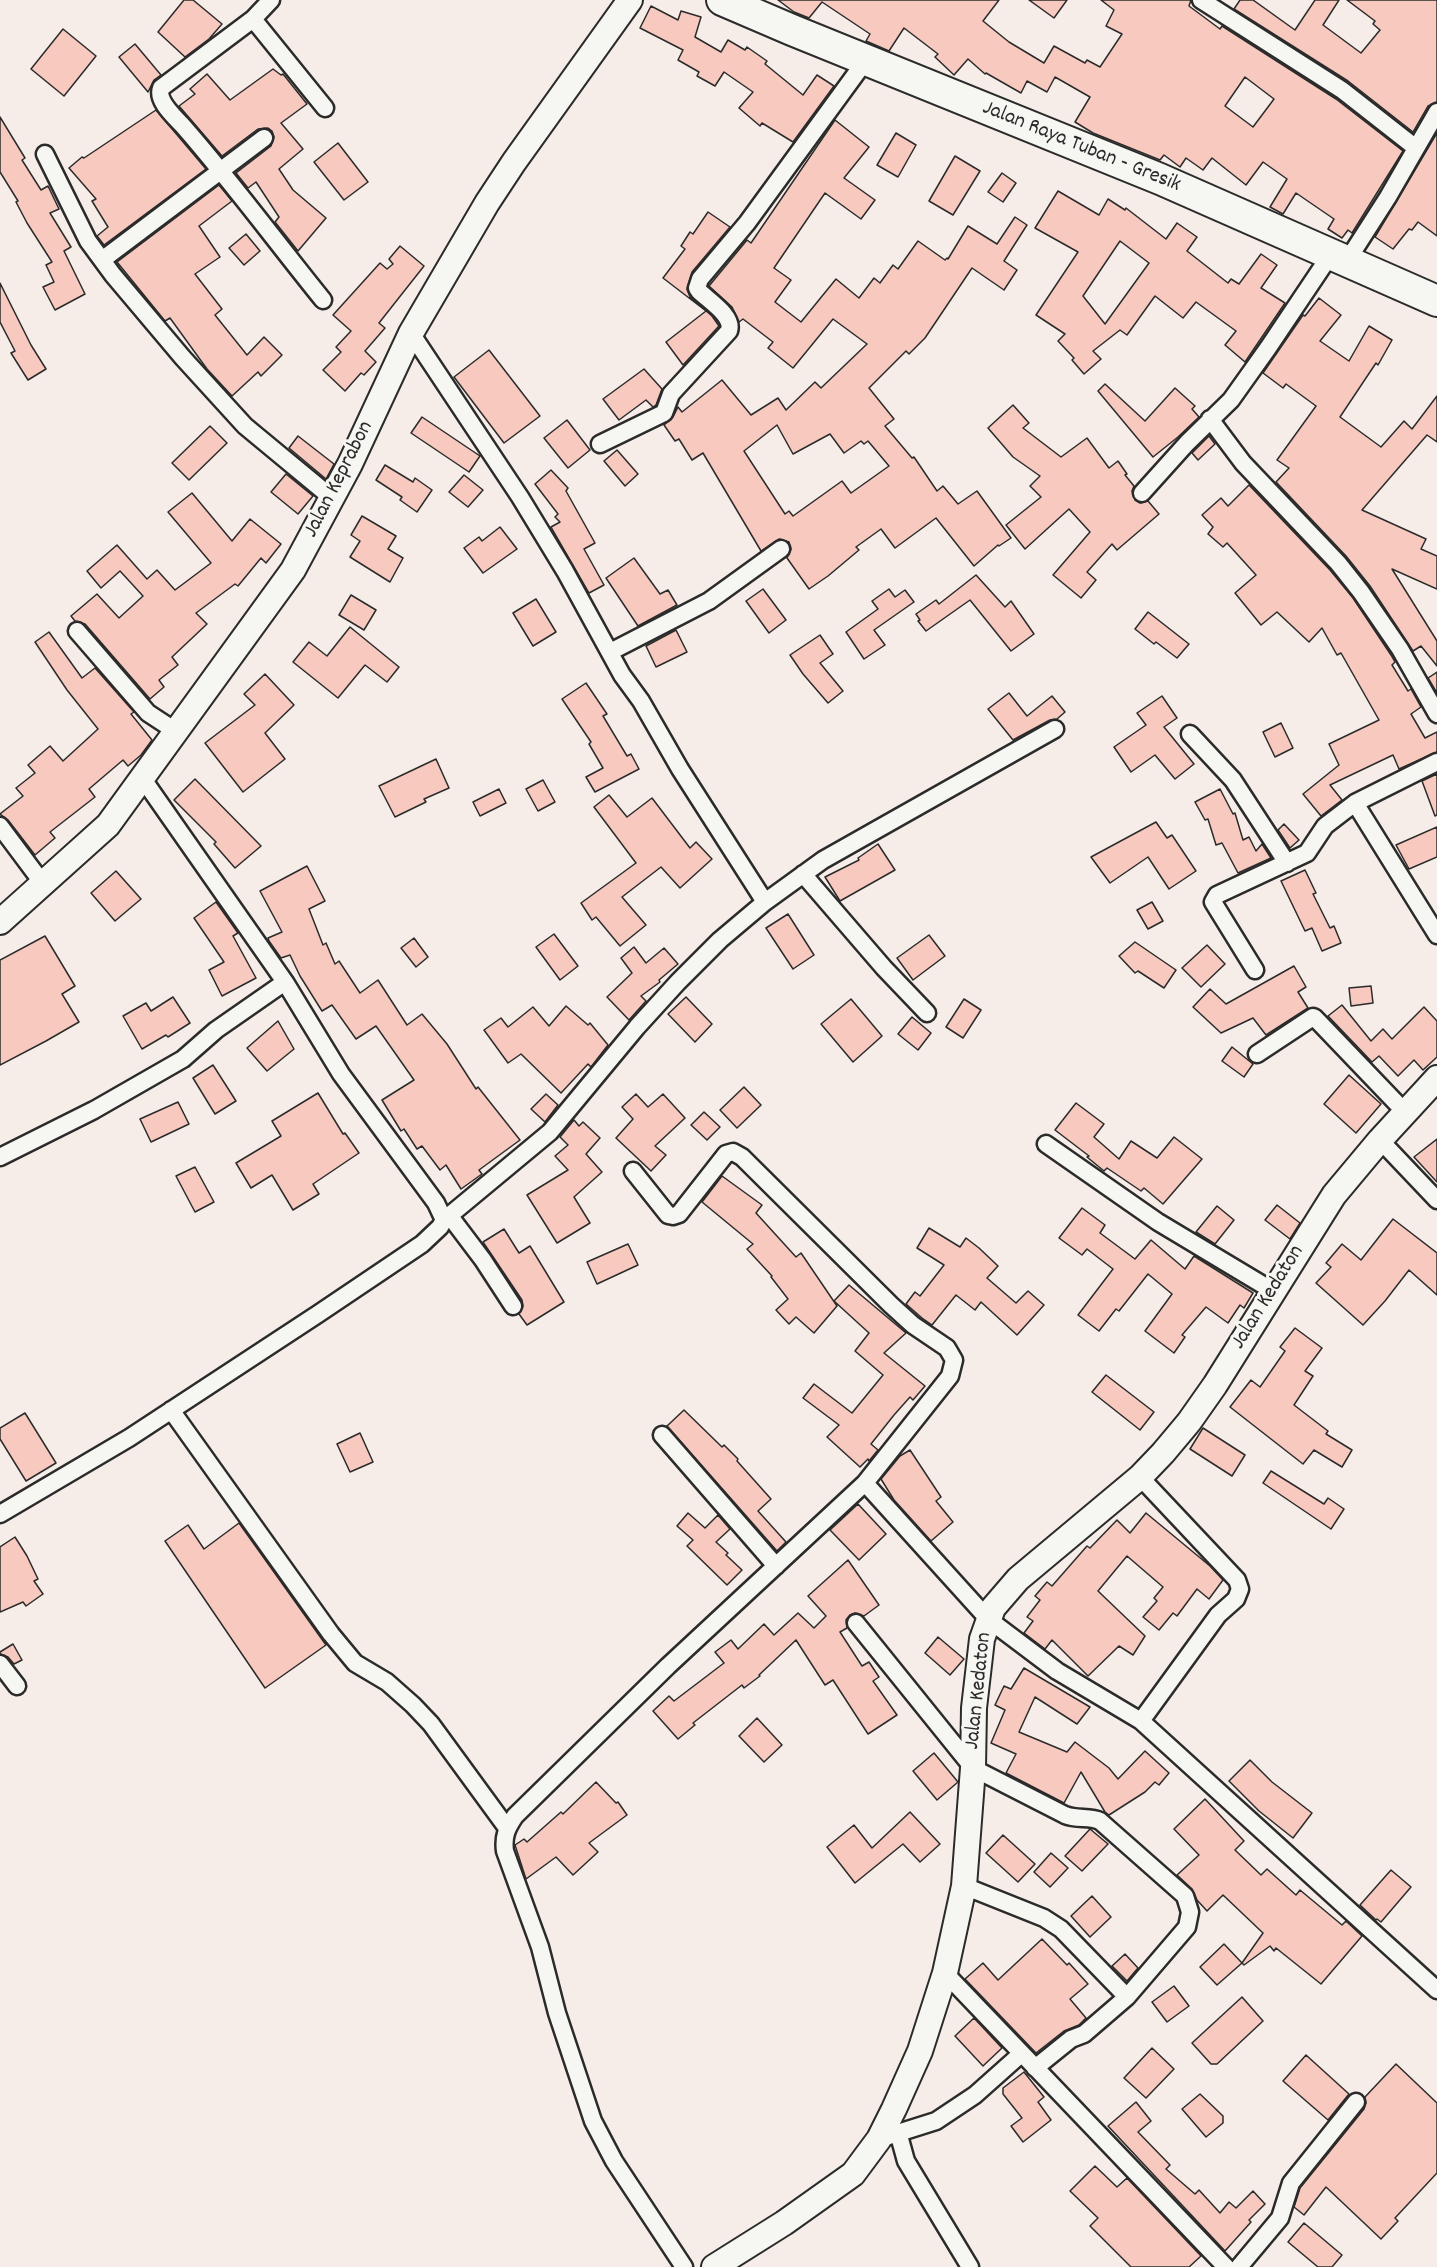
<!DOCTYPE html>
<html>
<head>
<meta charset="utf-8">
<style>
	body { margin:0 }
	canvas { display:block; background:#f6ede8 }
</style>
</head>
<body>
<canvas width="1437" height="2267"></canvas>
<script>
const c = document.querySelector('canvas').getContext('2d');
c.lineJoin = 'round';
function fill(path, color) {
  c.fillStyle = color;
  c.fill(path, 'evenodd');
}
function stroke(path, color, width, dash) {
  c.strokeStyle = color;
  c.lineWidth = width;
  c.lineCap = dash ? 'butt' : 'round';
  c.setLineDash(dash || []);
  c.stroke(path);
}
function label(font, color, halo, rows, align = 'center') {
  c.font = font + ' Dekko,sans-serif';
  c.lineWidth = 6;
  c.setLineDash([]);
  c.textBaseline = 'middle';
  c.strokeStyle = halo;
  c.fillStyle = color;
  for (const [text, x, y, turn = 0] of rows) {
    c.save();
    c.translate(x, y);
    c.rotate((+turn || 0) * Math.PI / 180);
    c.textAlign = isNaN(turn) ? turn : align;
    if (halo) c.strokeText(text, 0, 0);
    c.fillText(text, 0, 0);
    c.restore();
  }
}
const building = new Path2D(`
	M184,0H193L222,24L209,39L185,57L158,32Z
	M778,0H999L983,21L1009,42L1044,63L1054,46L1085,63L1087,60L1100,67L1122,34L1106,26L1114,10L1101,0H1191L1189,6L1220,29L1222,26L1336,99L1403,151L1352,233L1348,230L1342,238L1328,229L1334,219L1296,193L1283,214L1270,207L1287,179L1263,162L1246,185L1212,158L1203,170L1186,158L1180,167L1164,155L1160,160L1093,133L1075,122L1090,97L1055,77L1047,92L1027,81L1021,93L986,73L985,74L968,59L954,75L935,57L938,54L904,28L889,51L866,41L870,34L822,2L809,18L794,12ZM1245,77L1274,99L1253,127L1225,106Z
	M1029,0H1067L1054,18Z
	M1240,0H1253L1295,30L1315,0H1339L1323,25L1361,53L1380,30L1373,24L1375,21L1347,0H1437V102L1428,106L1413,132L1348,81L1234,9Z
	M651,6L678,20L681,11L701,17L695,37L721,52L728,40L745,50L747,47L767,61L765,64L803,95L817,75L834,86L793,142L762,123L760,126L739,108L753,92L724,72L715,86L697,76L699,72L678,60L683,50L640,28Z
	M63,29L96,56L64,96L31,69Z
	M135,44L161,75L154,80L148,92L119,57Z
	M273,69L281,75L283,74L307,104L281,123L303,149L279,169L293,190L326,218L298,251L275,222L279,217L256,182L248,188L236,173L271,146L274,137L272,131L268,128L258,129L222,156L179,106L195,94L190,89L207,74L230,100Z
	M156,110L206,169L104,245L97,236L108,227L92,201L96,199L69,168L82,157L84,158Z
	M0,117L25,158L22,160L41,190L48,186L59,209L50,213L71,247L64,251L85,294L55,310L43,287L54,282L46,265L52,262L27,223L16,202L18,201L0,172Z
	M835,120L869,147L844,178L875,200L861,219L825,193L774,268L791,280L775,302L801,322L836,279L859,298L874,278L880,283L893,265L898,269L918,241L945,260L947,258L948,259L968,226L997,244L1015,217L1027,225L1004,261L1017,270L1004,290L972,268L925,338L909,354L906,351L869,388L894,419L885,426L912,458L914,457L937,491L943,486L958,504L977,491L1011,538L999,546L998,545L974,566L936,518L895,548L881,529L856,547L859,550L828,576L809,589L787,558L791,549L789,542L779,539L761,551L703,453L692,460L679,439L675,441L664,425L673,417L678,407L682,412L722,380L751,415L778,398L786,410L815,382L821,388L867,344L833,319L793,368L768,348L773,342L743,319L739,322L732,307L709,286L747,240L751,243ZM777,425L793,454L830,434L844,453L861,441L864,444L868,441L889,466L851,493L842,481L793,516L789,511L785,514L744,451Z
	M896,133L916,145L898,177L877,165Z
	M1437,133V236L1418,222L1412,230L1409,229L1393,249L1375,237Z
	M338,143L368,182L344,200L314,162Z
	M955,156L980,171L953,215L929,201Z
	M1002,173L1016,183L1003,202L988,192Z
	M219,185L232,201L199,226L220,257L195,274L222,309L215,315L247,355L264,337L282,355L261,376L258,372L232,396L207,369L170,318L165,321L117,262Z
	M1058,191L1099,215L1108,199L1125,210L1126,208L1166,239L1177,223L1197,237L1187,251L1228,283L1231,279L1239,284L1261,254L1277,265L1261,288L1285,303L1245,362L1225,345L1236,331L1196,302L1183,318L1155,296L1127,335L1120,330L1093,351L1101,359L1084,374L1072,360L1074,358L1058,341L1065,334L1036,315L1078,252L1035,228ZM1120,241L1149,263L1105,324L1083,296Z
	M708,212L730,227L692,272L687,289L690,297L712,316L719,326L683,365L666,342L706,311L663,278L685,249L681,246L690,232L693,234Z
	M246,234L260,251L244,265L229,248Z
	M400,246L424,266L379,323L385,328L365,351L376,362L364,375L361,373L345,391L323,370L341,352L336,347L351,331L333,315L380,263L387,269L393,264L389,259Z
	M0,283L31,345L46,369L28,380L11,353L15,351L0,322Z
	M1319,298L1341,315L1320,341L1349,361L1369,326L1392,340L1378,365L1376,363L1340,417L1381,447L1404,421L1412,429L1437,396V442L1427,435L1362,510L1426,539L1421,549L1437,556V589L1392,569L1437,641V666L1421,646L1413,651L1370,586L1346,556L1276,482L1289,468L1277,460L1316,406L1286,384L1283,388L1263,373L1303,315L1305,316Z
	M489,350L540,416L504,443L454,377Z
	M644,369L662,389L656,405L653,407L646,400L619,420L603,399Z
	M1105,384L1145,421L1175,388L1195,406L1192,409L1199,417L1178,437L1153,457L1098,391Z
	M1013,405L1029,423L1023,428L1061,457L1087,438L1109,468L1118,461L1127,474L1125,475L1134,486L1132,491L1135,500L1140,503L1148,501L1159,514L1117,550L1112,544L1087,572L1096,580L1081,598L1053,575L1090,532L1069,509L1025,549L1006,525L1041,497L1030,486L1040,476L1013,457L988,428Z
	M422,417L480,456L469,472L411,433Z
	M567,420L590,450L568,468L544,438Z
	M210,426L227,443L189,480L172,463Z
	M298,436L334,464L326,479L289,448Z
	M1209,436L1215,444L1198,460L1192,453Z
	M617,450L638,474L625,486L604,461Z
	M385,465L413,482L415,478L432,490L417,512L400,500L402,497L376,480Z
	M551,470L568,488L566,491L595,543L584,549L604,585L589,593L551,527L560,522L555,517L558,514L535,484Z
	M286,474L313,496L298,514L271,492Z
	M464,475L483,490L468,507L449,492Z
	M1249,485L1330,570L1353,598L1391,655L1395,662L1392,665L1408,691L1411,689L1421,707L1411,714L1425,738L1437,732V752L1399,769L1393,755L1330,785L1342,800L1321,816L1303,794L1339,765L1329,744L1379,720L1341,653L1337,655L1322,628L1309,642L1277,612L1261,625L1235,593L1256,575L1227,543L1223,547L1208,534L1213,527L1202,515L1221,498L1228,506Z
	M192,493L232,541L250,519L281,544L266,563L261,558L238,586L235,584L196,613L207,624L172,657L178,665L159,680L164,687L150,699L85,624L75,621L71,616L97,594L119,618L143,596L120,571L101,588L87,571L117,545L147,579L157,570L175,590L211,563L168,512Z
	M362,516L396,536L388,549L403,558L390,582L350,557L360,541L351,535Z
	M500,527L517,549L483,573L464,548L479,537L482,541Z
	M634,558L660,594L668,590L677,605L638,626L606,578Z
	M976,575L1005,607L1011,601L1034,634L1011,651L970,600L926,631L918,621L920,620L916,614L936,600L939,604Z
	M763,589L786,620L769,633L746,601Z
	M889,589L895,597L905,590L914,602L874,630L885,645L864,659L846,632L878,609L872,601Z
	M351,595L376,610L364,630L339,615Z
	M536,599L556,632L533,646L513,613Z
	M1148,612L1189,644L1177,658L1156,642L1154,644L1135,629Z
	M350,627L399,667L387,682L365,665L338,698L293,662L309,642L327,656Z
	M676,630L687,652L656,667L646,646Z
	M49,632L82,678L95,668L134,712L131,714L152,740L141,755L128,766L123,760L89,789L95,797L50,832L55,838L35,855L8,820L0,814L23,796L16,788L35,773L28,765L50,746L63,761L98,729L67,690L35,642Z
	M820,635L833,654L820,663L843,691L828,703L803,674L790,655Z
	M1437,672V693L1428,678Z
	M265,674L294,705L265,733L285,759L243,792L205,743L255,705L244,694Z
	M586,683L607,714L603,716L627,756L631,754L639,769L595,792L586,777L603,768L589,744L591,742L562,699Z
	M1009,693L1027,716L1052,696L1065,712L1057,719L1050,720L1013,740L988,709Z
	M1162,696L1177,718L1164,727L1194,764L1175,779L1155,755L1131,772L1114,747L1146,725L1137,713Z
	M1281,723L1293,748L1275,757L1263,732Z
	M436,759L449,788L424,799L426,802L395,817L379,786Z
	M1437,774V815L1435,816L1422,781Z
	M195,779L261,846L235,868L214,844L216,842L174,800Z
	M543,780L555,802L538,811L526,789Z
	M499,789L506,803L480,816L473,802Z
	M1220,789L1233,814L1235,813L1243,840L1249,837L1256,851L1262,844L1271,858L1238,873L1222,843L1216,845L1208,819L1205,820L1195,802Z
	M609,795L627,817L652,798L690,848L696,842L712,859L680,888L661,867L622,897L646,925L620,946L596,917L592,920L581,903L636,863L594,807Z
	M1156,822L1167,838L1172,835L1196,871L1169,889L1148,857L1110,883L1091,857Z
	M1284,824L1299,840L1290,848L1278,830Z
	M1437,827V857L1409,869L1396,845Z
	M878,844L895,870L840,901L825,877L859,860L858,858Z
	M307,866L325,901L309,909L323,945L326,943L335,964L339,961L360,993L378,980L407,1025L422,1014L447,1044L476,1089L478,1087L520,1140L479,1170L482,1174L461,1189L446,1165L440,1170L422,1146L417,1149L404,1129L401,1131L382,1100L414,1080L376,1026L356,1039L332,1005L322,1011L300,976L290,955L281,958L269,941L268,938L282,932L260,891Z
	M1305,870L1316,893L1313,894L1330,928L1334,926L1341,943L1322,951L1312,928L1305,931L1281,881Z
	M116,871L141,899L115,921L91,893Z
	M216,902L238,933L233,936L256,978L222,996L209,970L224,962L194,918Z
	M1152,902L1163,921L1148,929L1137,910Z
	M788,914L814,955L793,969L766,928Z
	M554,934L578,966L560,980L536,947Z
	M929,935L945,956L913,980L897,958Z
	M45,936L75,986L62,994L79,1022L46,1041L0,1065V960Z
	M414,938L428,957L416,967L401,948Z
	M1135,942L1176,970L1164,988L1138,971L1135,973L1119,956Z
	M1207,945L1225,964L1201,987L1182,968Z
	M634,947L646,963L664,948L678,964L659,980L660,982L641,996L646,1001L629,1020L607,997L632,973L621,958Z
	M1294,966L1306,987L1298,992L1308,1008L1266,1035L1253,1018L1221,1033L1193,1007L1210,989L1226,1004Z
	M1371,986L1373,1003L1351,1006L1349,988Z
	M173,997L190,1023L168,1037L166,1035L142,1049L123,1016L146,1003L151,1011Z
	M686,997L712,1024L695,1042L668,1014Z
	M851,999L882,1036L853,1062L821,1024Z
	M964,999L981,1010L963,1038L946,1027Z
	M1342,1005L1371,1041L1383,1029L1392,1039L1424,1007L1437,1021V1057L1423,1070L1414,1060L1398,1076L1379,1056L1372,1062L1328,1016Z
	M566,1006L588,1025L590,1023L608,1045L591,1067L588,1064L561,1093L521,1054L508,1063L484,1030L501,1018L508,1027L533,1007L549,1026Z
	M912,1017L931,1033L918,1050L898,1034Z
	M278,1021L294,1049L267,1071L247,1048Z
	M1232,1047L1253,1064L1244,1077L1222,1061Z
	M213,1065L236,1101L215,1114L193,1078Z
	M1349,1075L1381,1104L1356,1133L1324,1104Z
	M744,1087L761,1105L737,1128L720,1110Z
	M318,1093L343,1134L345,1133L359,1153L313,1184L319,1194L293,1210L272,1175L251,1188L236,1163L281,1136L272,1121Z
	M546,1094L558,1105L545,1122L531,1109Z
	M636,1094L648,1107L663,1094L685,1118L655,1146L666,1155L651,1171L616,1138L633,1119L622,1107Z
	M178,1102L189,1124L151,1142L140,1119Z
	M1076,1103L1104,1124L1094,1137L1119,1159L1131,1141L1157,1158L1174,1137L1202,1159L1163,1204L1144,1188L1141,1191L1107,1168L1104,1171L1087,1157L1089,1156L1055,1130Z
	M704,1112L720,1127L707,1140L691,1125Z
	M574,1120L579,1126L583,1122L600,1138L586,1154L602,1172L574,1197L590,1223L557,1243L527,1195L568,1170L555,1156L568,1145L560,1137Z
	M1437,1139V1182L1414,1157Z
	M195,1167L214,1202L195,1212L176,1176Z
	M722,1176L762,1205L756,1213L796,1257L801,1253L837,1306L814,1333L796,1317L789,1324L776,1310L788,1299L771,1277L772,1276L747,1249L753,1244L702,1202Z
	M1277,1205L1300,1223L1290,1239L1265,1220Z
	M1217,1206L1234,1220L1215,1244L1196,1232Z
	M1082,1208L1105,1225L1100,1233L1135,1259L1151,1240L1185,1269L1194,1256L1253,1293L1244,1308L1240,1305L1228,1323L1206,1307L1182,1335L1185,1337L1174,1353L1145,1331L1172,1294L1148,1274L1119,1311L1116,1309L1099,1331L1078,1315L1113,1269L1087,1249L1082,1255L1059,1238Z
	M1393,1219L1437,1253V1295L1409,1270L1385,1301L1363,1325L1316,1283L1331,1267L1326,1263L1342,1244L1361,1260Z
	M929,1228L960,1247L966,1238L979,1248L998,1266L987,1278L1016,1303L1028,1291L1044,1305L1017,1335L981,1302L975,1310L956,1295L932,1325L922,1318L906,1304L915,1292L920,1296L944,1265L917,1248Z
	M504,1229L519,1253L530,1246L564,1302L527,1325L519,1314L523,1306L522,1300L483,1242Z
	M628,1244L638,1265L597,1284L587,1262Z
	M849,1285L906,1333L884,1353L925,1386L913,1400L910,1397L894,1415L871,1444L878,1450L869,1461L868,1459L860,1467L827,1437L839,1425L803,1398L814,1384L852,1413L883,1375L855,1351L869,1333L834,1301Z
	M1295,1328L1322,1348L1305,1371L1313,1376L1294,1405L1328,1431L1326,1434L1352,1450L1342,1467L1314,1450L1303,1464L1230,1407L1251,1380L1260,1387L1285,1351L1280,1347Z
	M1106,1375L1154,1412L1140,1430L1092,1392Z
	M684,1410L722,1447L724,1445L738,1459L737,1461L771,1499L758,1511L786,1542L777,1551L667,1426Z
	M25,1413L56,1463L26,1481L0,1439V1428Z
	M1203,1428L1245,1455L1232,1476L1190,1449Z
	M360,1433L373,1462L350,1472L337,1444Z
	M910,1450L941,1497L936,1501L953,1522L931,1541L894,1500L881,1479L900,1456Z
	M1271,1471L1324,1504L1328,1498L1344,1509L1331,1529L1263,1483Z
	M858,1504L886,1534L859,1560L830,1530Z
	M688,1513L705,1528L718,1515L730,1529L716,1542L728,1553L726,1555L742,1570L727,1585L687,1546L693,1540L677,1526Z
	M1146,1513L1210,1566L1223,1580L1209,1599L1197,1589L1177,1616L1173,1613L1159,1630L1143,1617L1157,1601L1154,1598L1163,1587L1127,1556L1098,1591L1145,1636L1133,1655L1119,1646L1088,1676L1052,1640L1045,1649L1024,1633L1033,1621L1027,1617L1040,1600L1035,1596L1047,1582L1052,1586L1087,1546L1090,1548L1117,1520L1130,1533Z
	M239,1523L326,1645L265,1688L165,1541L188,1525L204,1549Z
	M15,1537L27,1556L38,1579L34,1581L43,1594L26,1606L23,1602L0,1612V1547Z
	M848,1560L879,1605L864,1616L855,1613L850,1615L846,1620L847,1628L840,1632L862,1666L869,1662L879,1677L873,1681L897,1715L868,1734L833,1680L825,1685L796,1640L759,1675L760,1676L744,1688L742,1685L693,1723L695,1725L678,1739L653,1711L669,1696L674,1701L724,1663L715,1652L731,1640L738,1649L764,1624L774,1635L798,1613L814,1628L826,1616L808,1596Z
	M938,1637L964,1659L950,1675L925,1653Z
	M13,1644L22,1660L14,1664L8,1657L0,1654V1652Z
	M1024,1668L1090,1707L1077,1724L1035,1697L1019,1732L1067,1752L1075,1742L1109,1768L1118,1779L1145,1751L1169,1773L1159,1785L1155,1782L1145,1792L1109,1815L1105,1812L1081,1772L1064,1803L1006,1773L1016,1754L991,1743L1005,1710L995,1705L1004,1686L1011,1689Z
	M757,1718L782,1745L764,1762L739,1736Z
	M934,1753L958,1782L937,1800L913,1771Z
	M1250,1760L1272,1782L1312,1813L1293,1838L1259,1811L1229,1781Z
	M596,1782L616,1803L618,1802L627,1815L589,1843L598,1852L573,1875L556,1857L526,1879L515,1845L524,1839L527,1842L561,1812L563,1814Z
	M1205,1799L1244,1841L1235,1850L1261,1875L1267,1869L1296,1895L1300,1890L1342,1925L1346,1921L1362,1936L1321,1984L1276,1948L1274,1951L1270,1946L1244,1965L1242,1963L1263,1933L1223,1895L1207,1911L1197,1900L1192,1889L1177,1875L1199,1855L1174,1829Z
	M910,1812L940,1844L920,1862L903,1844L855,1883L827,1847L854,1825L872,1848Z
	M1090,1829L1108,1844L1082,1871L1065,1856Z
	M1003,1835L1035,1864L1018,1882L986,1853Z
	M1051,1853L1068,1868L1050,1887L1034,1872Z
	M1391,1870L1411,1887L1381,1922L1377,1919L1376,1920L1360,1905Z
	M1092,1896L1111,1917L1090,1937L1071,1916Z
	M1042,1939L1067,1965L1069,1963L1088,1984L1070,1999L1086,2018L1079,2025L1064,2031L1036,2053L965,1979L983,1963L998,1980Z
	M1224,1944L1242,1963L1217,1985L1200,1967Z
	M1125,1954L1138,1968L1127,1981L1112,1966Z
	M1174,1986L1189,2006L1167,2022L1152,2002Z
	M1242,1997L1263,2021L1217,2064H1211L1192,2043Z
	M974,2018L1002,2048L983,2066L955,2036Z
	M1152,2048L1174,2069L1146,2098L1124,2078Z
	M1306,2055L1349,2094L1328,2120L1283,2081Z
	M1396,2064L1437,2103V2173L1395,2218L1398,2221L1381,2239L1326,2187L1304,2215L1294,2207L1300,2188L1364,2109L1366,2103L1365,2097Z
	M1024,2072L1044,2097L1038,2102L1051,2120L1023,2142L1011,2126L1022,2118L1003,2094V2088Z
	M1200,2094L1223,2116V2123L1206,2137L1182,2109Z
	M1136,2102L1151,2121L1138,2132L1170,2165L1166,2169L1195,2194L1199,2190L1220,2213L1229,2202L1236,2208L1253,2191L1265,2204L1249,2220L1251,2222L1225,2251L1108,2126Z
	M1095,2166L1117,2187L1127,2178L1201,2256L1189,2267H1131L1090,2226L1098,2218L1070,2191Z
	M1304,2223L1342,2255L1332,2267H1318L1288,2242Z`);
fill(building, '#f8c9bf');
stroke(building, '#2b2b2b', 1.5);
const street = new Path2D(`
	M271,0L253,19L161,88C156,101 175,117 183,126C232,182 276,242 323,300
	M1201,0L1342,90L1416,148
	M253,19L325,108
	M45,154L88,241L113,275L183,358L245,426L332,498
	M102,260L264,138
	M1347,261L1388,197L1437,112
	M1210,419L1243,463L1338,563L1361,592L1400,649L1437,714
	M600,444L664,413L671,394L729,331C734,316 709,301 699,291L697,288L700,279L747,223L866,60
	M1142,493L1187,443L1231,400L1268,348L1331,254
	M77,631L148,713L177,732
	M610,652L709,601L781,549
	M1190,734L1233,780L1287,863
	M143,779L285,982L341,1074L436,1203L444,1220L550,1132L637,1027L678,982L720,940L765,902L680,769L641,701L622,675L565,571L520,497L411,333
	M1355,803L1437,935
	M0,826L44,885
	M803,874L884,968L927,1013
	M765,902L823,860L1055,729
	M1255,970L1213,902L1217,895L1307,853L1325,826L1355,803L1437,762
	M1257,1054L1313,1017L1315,1018L1405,1112
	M1380,1140L1437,1200
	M1046,1144L1158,1222L1273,1291
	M0,1157L94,1110L183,1059L216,1030L285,982
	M633,1171L668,1215L673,1216L679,1214L726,1154L733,1152L742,1157L891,1305L913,1325L947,1348L954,1360L950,1376L865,1483L988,1619L1057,1671L1141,1721L1437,1990
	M449,1215L483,1260L513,1306
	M171,1410L331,1634L355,1663L387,1682L413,1705L431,1724L507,1828
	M662,1435L776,1566
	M1140,1477L1237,1580L1240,1589L1236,1599L1218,1615L1141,1721
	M0,1514L129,1438L318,1314L422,1244L440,1227L444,1220
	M856,1623L973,1768L1065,1815C1077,1820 1090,1816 1100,1821L1185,1896L1190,1912L1187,1927L1127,1997L1084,2034L1071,2039L1035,2068
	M0,1664L17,1686
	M964,1886L1044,1918L1061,1929L1127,1997
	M945,1973L1226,2267
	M898,2132L906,2161L970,2267
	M879,2139L936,2121L975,2095L1021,2054
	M684,2267L614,2161L593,2121L557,2013L540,1947L505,1851C503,1836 507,1828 515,1816L668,1666L865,1483
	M1239,2267L1280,2218L1291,2183L1356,2102`);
const secondary = new Path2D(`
	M0,922L108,825L293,570L350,464L411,333L487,203L514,162L630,0
	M714,2267L784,2223L853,2174L879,2139L894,2109L920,2051L945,1973L964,1886L973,1768L974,1708L982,1639L993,1608L1018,1579L1140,1477L1163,1453L1189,1422L1215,1385L1334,1195L1380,1140L1437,1078`);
const highway = new Path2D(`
	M722,0L792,30L1160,179L1437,301`);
stroke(street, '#2b2b2b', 21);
stroke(secondary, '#2b2b2b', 28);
stroke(highway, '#2b2b2b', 34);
stroke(street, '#f6f6f2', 16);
stroke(secondary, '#f6f6f2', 24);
stroke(highway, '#f6f6f2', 30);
label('22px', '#2b2b2b', '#f6f6f2', [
	["Jalan Raya Tuban - Gresik",1081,148,22],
	["Jalan Keprabon",340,480,-63],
	["Jalan Kedaton",1269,1298,-58],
	["Jalan Kedaton",980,1691,-84]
]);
</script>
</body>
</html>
